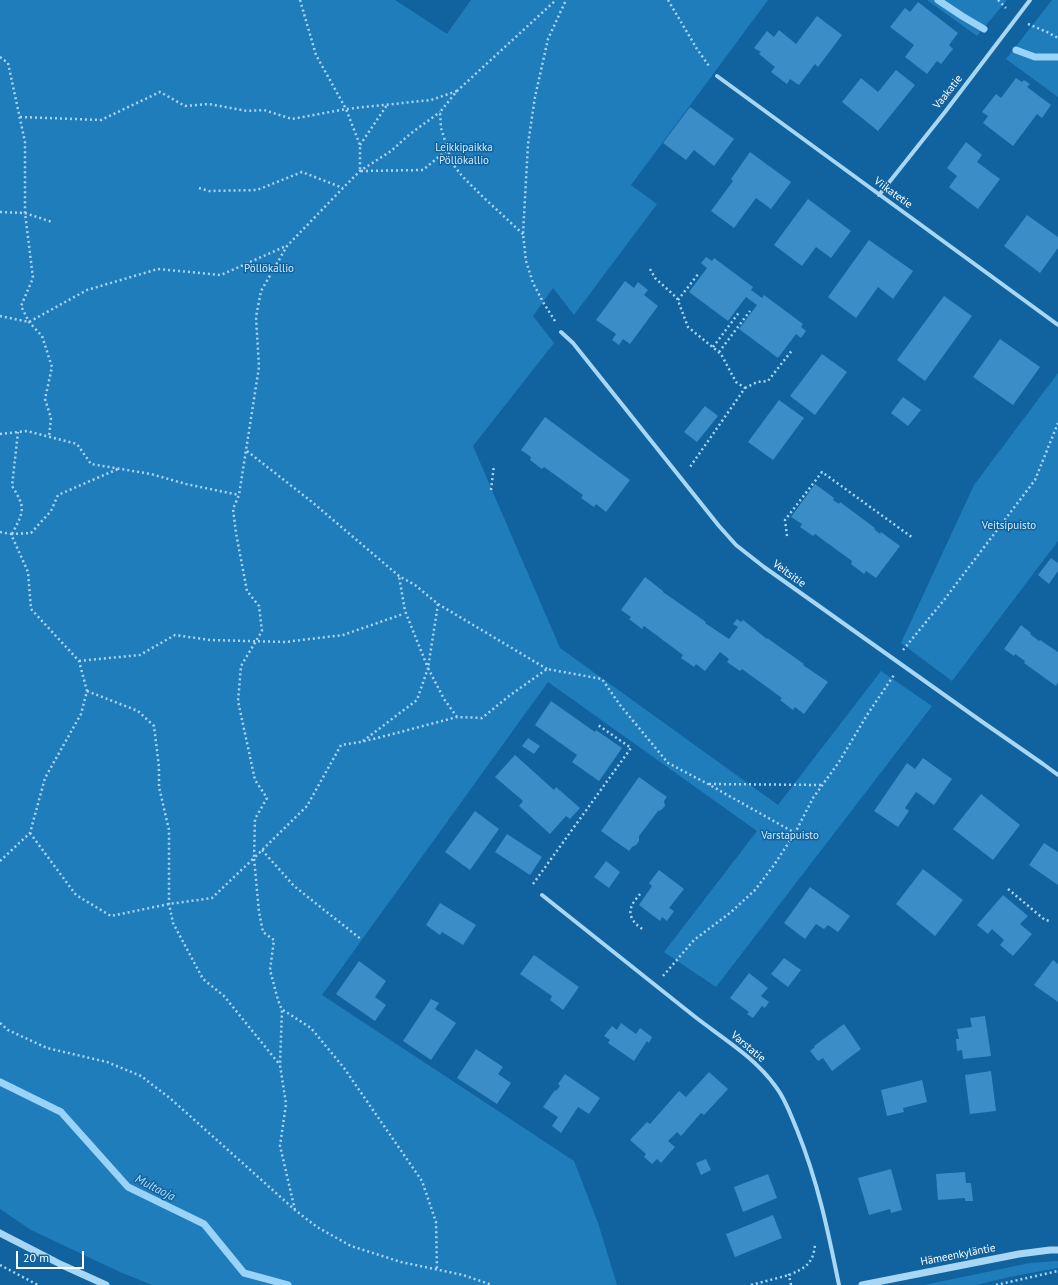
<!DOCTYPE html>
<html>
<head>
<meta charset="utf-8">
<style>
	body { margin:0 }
	#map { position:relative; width:1058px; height:1285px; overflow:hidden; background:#11639f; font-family:"PT Sans",sans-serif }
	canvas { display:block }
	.scale { position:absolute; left:16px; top:1251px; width:68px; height:18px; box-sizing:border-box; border:2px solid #fff; border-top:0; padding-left:5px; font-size:12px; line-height:14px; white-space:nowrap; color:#fff; -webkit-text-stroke:3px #11639f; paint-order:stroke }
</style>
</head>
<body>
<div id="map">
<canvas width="1058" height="1285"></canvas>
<div class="scale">20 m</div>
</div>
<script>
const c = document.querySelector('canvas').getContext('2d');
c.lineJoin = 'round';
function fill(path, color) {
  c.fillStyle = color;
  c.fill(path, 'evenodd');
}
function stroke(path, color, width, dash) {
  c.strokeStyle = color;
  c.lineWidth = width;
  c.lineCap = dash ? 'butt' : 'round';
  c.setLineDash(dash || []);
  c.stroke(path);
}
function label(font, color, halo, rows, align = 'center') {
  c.font = font + ' "PT Sans",sans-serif';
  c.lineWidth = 3;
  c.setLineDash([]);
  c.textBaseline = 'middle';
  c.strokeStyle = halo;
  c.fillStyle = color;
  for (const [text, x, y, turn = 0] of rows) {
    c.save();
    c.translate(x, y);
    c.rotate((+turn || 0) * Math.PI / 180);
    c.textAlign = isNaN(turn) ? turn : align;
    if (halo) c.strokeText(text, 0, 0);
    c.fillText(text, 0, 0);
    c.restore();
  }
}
fill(new Path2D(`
	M0,0H395L447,34L471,0H768L631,185L657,204L574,315L553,288L533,316L554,343L473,446L560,648L778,805L881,671L932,706L716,987L664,952L757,831L548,682L322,995L574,1161L598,1223L617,1285H152L120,1272L31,1230L0,1209Z
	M927,0H1007L977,36Z
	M1052,0H1058V97L1006,59Z
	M1058,373V541L952,681L901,643L974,485Z
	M1058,1261V1268L1009,1277L976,1285H924L1030,1263Z`), '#207dbc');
stroke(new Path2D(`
	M938,0L962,16L984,29
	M1016,50L1035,57H1058
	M0,1082L61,1112L128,1187L204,1224L244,1273L288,1285`), '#9ad3f8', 7);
fill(new Path2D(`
	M918,2L958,33L949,45L953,49L941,64L937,61L927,74L905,57L914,45L890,27L905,8L910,12Z
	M817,16L842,35L818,67L815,64L799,85L790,79L787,84L771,72L775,67L759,54L761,52L754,48L767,31L774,37L779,30L796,44Z
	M896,70L915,85L878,131L842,102L861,78L878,92Z
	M1016,78L1022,82L1024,80L1030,84L1027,87L1051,105L1042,118L1037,114L1013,146L983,123L988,116L982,112L996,94L1001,98Z
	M690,107L734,139L714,166L694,150L686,160L663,143Z
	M966,142L982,155L977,162L1000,179L978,209L949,187L957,176L947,168Z
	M750,152L791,182L771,209L756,198L734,228L711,211L733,181L731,179Z
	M808,199L851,231L831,258L816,247L802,266L774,245Z
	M1027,215L1058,237V248L1040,273L1004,246Z
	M869,240L913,271L893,299L878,287L856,318L828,297Z
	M706,257L712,261L714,258L753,287L751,290L762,298L764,295L803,324L801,327L806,331L801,338L796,334L778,358L739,329L757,305L746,297L728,321L689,292L707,268L701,263Z
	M625,281L634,288L638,282L648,290L644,295L658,306L630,344L623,339L619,345L612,340L616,334L596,320Z
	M944,296L972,316L925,381L897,360Z
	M1000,339L1040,367L1013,405L973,377Z
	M822,354L847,372L815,415L790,396Z
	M903,397L921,410L908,426L891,413Z
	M779,400L804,418L773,460L748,442Z
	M705,406L718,416L697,442L684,432Z
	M545,417L630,480L606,512L596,504L594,507L581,498L583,495L544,467L542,469L530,460L531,457L521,450Z
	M815,484L834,498L833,500L839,504L840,502L875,528L874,529L880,534L881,532L900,546L876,578L866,571L864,574L851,564L852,561L815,534L813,536L800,527L802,524L791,517Z
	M1051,558L1058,563V571L1049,584L1038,575Z
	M645,577L663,591V592L706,622L705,623L729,639L738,627L733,624L737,619L741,622L743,620L767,639V638L804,664L803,665L828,682L804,714L795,707L793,710L780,700L782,698L742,669L740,671L727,662L729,659L720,652L705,671L696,664L694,667L681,658L683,655L644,626L642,629L629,619L631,617L621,610Z
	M1021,625L1031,633L1030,634L1039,641L1040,640L1058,652V682L1056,686L1024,663L1025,661L1015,654L1014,656L1004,649Z
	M551,701L595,732L596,730L622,748L599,781L572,762L577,755L535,725Z
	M528,738L540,746L534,754L522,746Z
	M515,755L554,790L556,787L580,808L570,819L566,816L550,834L519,806L523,801L495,777Z
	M923,758L952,779L934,805L916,792L905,808L909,811L898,827L874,811L907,763L915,769Z
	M639,777L667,797L664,801L665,806L661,810L658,811L639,836V841L636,845L632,847L629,851L601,831Z
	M981,794L1020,825L993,860L953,829Z
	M475,811L499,829L470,870L445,852Z
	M507,834L542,857L530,875L495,852Z
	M1044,843L1058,852V885L1029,865Z
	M606,861L620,872L609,888L594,877Z
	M923,869L963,900L935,936L896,904Z
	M659,870L684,889L669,908L674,911L667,921L662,917L660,921L639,905L652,886L649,883Z
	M810,887L850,916L838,932L828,925L824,929L816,924L805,939L784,923Z
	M1003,895L1028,916L1020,924L1032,934L1013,956L1000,945L1004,940L992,929L988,934L977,925Z
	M440,903L476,925L463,945L442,932L440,935L426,925Z
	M534,955L579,987L563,1010L550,1000L552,996L520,974Z
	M784,958L801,970L788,987L771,974Z
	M1053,960L1058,964V1002L1034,985Z
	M359,961L386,981L375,997L386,1005L375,1021L336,994Z
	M749,973L768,988L761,996L769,1002L765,1008L762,1006L753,1018L747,1014L749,1012L730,998Z
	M431,999L439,1003L435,1009L456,1023L431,1060L403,1041Z
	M985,1016L991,1056L963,1059L962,1050L957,1051L956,1039H959L957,1029L972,1027L970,1018Z
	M621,1023L636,1034L640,1028L652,1037L649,1043L647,1041L634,1061L608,1043L610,1040L604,1036L612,1026L617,1030Z
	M844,1024L861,1049L832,1071L823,1058L818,1061L810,1051L815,1047L814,1046Z
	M476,1049L503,1067L498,1074L511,1083L497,1104L457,1078Z
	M991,1071L996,1111L970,1114L965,1075Z
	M709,1072L728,1089L704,1115L701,1113L681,1136L677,1132L668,1141L675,1147L661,1163L657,1159L652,1164L644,1157L646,1154L630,1140L647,1122L650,1124L679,1091L686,1097Z
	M565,1074L600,1098L589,1114L578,1107L561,1133L552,1126L558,1117L543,1107L555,1090L556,1091L560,1086L558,1084Z
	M922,1080L927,1102L903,1108L904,1112L887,1116L881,1090Z
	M706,1159L711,1170L701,1175L696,1163Z
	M891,1169L902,1210L891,1213L890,1209L869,1215L858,1178Z
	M965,1172L966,1183H971L973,1201H965V1198L938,1200L936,1174Z
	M768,1174L777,1198L743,1212L734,1187Z
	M773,1215L782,1238L735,1257L726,1234Z`), '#3a8dc6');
stroke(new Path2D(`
	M300,0L316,55L346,109L360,145V170
	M668,0L697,49L709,66
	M998,0L1006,8
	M1028,24L1047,32L1058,38
	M0,57L8,63L25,142V213L33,278L21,306L29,322L42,336L52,367L45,399L51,418L49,437
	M20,117L101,120L160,92L185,106L209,104L247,111L264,110L292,119L346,109L431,100L457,91
	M360,145L387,105
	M361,171L423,170L447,150
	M199,188L209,191L257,190L302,172L343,188
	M0,212L25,213L52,222
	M523,234L483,197L462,176L452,163L441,128L440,112L457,91L556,0
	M650,269L655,278L677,298L688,327L721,354L736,382L745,388L690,467
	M678,300L699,273
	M0,316L29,322L87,290L158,269L221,275L286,246
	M555,321L543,302L533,283L526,261L523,234L528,144L535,97L548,39L566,0
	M713,347L740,311
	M719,352L750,311
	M745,388L757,382L768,381L793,349
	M0,434L27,431L77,444L91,464L151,474L186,484L239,495
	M247,451L312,502L399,576L415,585L438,604L547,669
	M491,490L494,465
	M0,532L11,534L28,572L31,609L79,661L87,691L81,714L45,778L30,833L0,861
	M11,534L31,533L51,511L58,495L118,469
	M12,534C24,511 26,508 12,486L18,432
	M787,536L785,520L822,472L913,538
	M438,604L428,668L444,699L457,717
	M903,650L944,600L1035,480L1058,423
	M79,661L140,655L175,635L210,640L285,642L343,635L403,614
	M87,691L138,711L154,726L159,767V787L169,830V904L173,923L203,979L224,996L280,1065
	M363,741L417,700L428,668L405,611L399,576
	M709,784L822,785
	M30,833L76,895L111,916L169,904L212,898L254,858L255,819L267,798L255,780L238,701L241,666L262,631L259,606L247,591L236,533L233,509L239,495L259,367L256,317L261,291L287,246L343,188L360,171L391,151L410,134L440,112
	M262,850L294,886L362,940
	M533,884L631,748L598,725
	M1008,889L1045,920L1050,921
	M640,894C637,898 632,903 631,908C628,918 637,926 644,930
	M663,976L694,940L730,913L755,890L774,865L795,833L813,798L839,762L867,715L894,675
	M283,1010L311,1028L344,1068L422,1181L436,1222L437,1270
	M0,1023L8,1030L47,1048L107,1062L141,1076L171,1099L295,1210L317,1227L351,1246L401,1262L463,1275L492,1285
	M295,1210L280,1146L286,1104L280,1065L282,1010L278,1000L270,970L274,940L263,932L259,912L254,858L307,806L341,745L361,742L389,735L457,717L482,718L509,696L547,669L602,679L620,705L668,763L708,784L795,833
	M0,1265L38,1285
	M751,1285L789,1275
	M791,1285L789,1275C805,1268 813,1264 815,1245
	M996,1285L1058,1271`), '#a8d6f5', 2.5, [2, 3]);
stroke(new Path2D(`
	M717,76L1058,325
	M879,195L945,112L1030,0
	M561,332L573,343L719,526L736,545L764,567L981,721L1043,764L1058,775
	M542,895C593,935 643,976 694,1016C722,1038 755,1057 776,1087C786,1100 791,1116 797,1130C818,1182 828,1231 839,1285`), '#a8d6f5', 4);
stroke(new Path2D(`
	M0,1233L62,1265L106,1285
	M862,1285L1019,1254L1050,1250H1058`), '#a8d6f5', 7);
label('11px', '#fff', '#11639f', [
	["Vaakatie",948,92,-52],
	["Viikatetie",893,193,36],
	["Veitsitie",789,574,36],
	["Varstatie",748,1047,40],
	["Hämeenkyläntie",958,1255,-11]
]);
label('11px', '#d1ecfe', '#11639f', [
	["Leikkipaikka",464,148],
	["Pöllökallio",464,161],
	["Pöllökallio",269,269],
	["Veitsipuisto",1009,526],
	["Varstapuisto",790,836]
]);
label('italic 12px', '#b5dffb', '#11639f', [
	["Multaoja",155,1188,27]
]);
</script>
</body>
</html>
